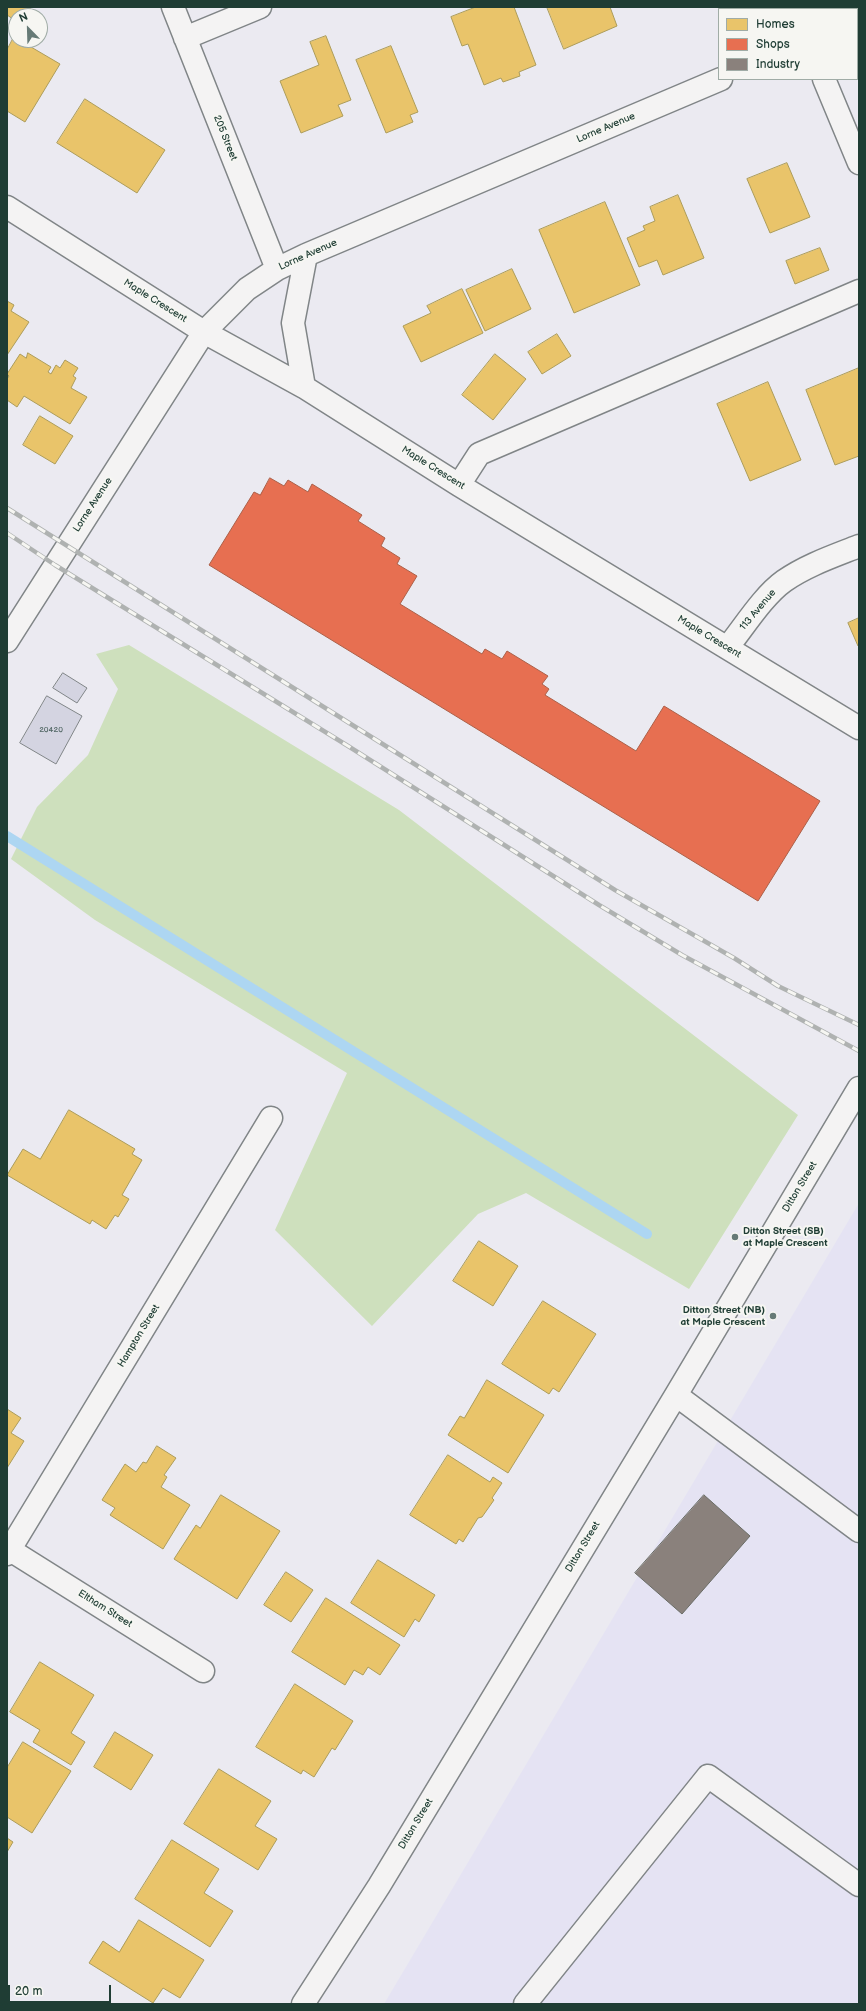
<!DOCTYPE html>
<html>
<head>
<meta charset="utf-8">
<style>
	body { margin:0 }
	#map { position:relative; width:866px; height:2011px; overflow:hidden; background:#ebeaf1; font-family:"Balsamiq Sans",sans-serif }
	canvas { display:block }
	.frame { position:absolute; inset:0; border:8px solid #1f3d34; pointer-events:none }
	.legend { position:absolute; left:718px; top:8px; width:140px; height:72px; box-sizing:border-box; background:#f6f6f2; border:1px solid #a0aca6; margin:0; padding:5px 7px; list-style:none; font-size:12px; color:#1f3d34 }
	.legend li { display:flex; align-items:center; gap:8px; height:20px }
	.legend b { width:20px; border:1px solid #a0aca6 }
	.north { position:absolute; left:8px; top:8px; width:40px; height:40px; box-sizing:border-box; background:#f6f6f2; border:1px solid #a0aca6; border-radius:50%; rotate:337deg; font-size:11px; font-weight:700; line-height:16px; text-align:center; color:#1f3d34 }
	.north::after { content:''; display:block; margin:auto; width:14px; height:18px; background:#667a76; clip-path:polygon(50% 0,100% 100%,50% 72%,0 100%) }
	.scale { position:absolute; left:8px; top:1985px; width:103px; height:18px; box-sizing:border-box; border:2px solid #1f3d34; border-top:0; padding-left:5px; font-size:12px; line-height:14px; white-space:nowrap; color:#1f3d34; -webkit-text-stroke:3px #f6f6f2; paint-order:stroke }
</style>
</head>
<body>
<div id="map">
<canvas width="866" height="2011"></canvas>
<div class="frame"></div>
<ul class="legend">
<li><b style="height:11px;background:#e9c46a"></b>Homes</li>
<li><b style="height:11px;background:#e76f51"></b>Shops</li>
<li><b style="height:11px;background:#8a817c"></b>Industry</li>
</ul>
<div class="north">N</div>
<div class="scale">20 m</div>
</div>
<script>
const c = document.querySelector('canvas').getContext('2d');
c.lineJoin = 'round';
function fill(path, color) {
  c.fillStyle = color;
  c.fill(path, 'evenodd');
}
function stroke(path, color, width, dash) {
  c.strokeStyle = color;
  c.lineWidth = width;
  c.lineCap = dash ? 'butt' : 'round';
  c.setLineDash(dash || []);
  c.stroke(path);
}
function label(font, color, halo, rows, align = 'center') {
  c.font = font + ' "Balsamiq Sans",sans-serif';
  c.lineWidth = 4;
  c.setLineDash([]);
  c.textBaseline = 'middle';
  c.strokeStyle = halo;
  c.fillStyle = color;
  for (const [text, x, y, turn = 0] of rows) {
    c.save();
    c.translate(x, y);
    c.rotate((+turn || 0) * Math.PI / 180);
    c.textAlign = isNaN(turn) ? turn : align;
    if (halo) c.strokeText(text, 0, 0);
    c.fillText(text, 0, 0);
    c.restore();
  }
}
fill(new Path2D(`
	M859,1203V2004H384Z`), '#e5e3f3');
fill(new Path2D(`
	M129,645L399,810L798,1115L689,1289L526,1193L478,1214L372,1326L275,1230L347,1073L95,920L11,859L37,807L88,755L118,689L96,654Z`), '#cee0bd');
const homes = new Path2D(`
	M7,7H31L26,16H16V21L7,15Z
	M476,7H514L536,65L519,72L520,76L503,82L501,78L484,85L468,44L462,46L451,17Z
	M547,7H610L617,26L564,49Z
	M326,36L351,100L338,105L343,116L301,133L280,81L319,65L310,42Z
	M14,37L60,64L25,122L7,111V50Z
	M391,46L418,112L410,115L413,122L386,133L356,60Z
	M85,99L165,150L137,193L57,143Z
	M787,163L810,217L770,233L747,179Z
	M678,195L704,258L663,275L657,260L639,267L627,238L645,230L643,226L655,221L650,207Z
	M605,202L640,285L574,313L539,230Z
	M820,248L829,270L795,284L786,261Z
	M512,269L531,309L485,331L466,290Z
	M462,289L483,333L421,362L403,326L431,313L427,306Z
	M7,301L14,305L11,311L29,322L7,355Z
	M557,334L571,356L542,374L528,352Z
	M28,353L51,367L48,372L51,374L56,365L60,368L65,360L78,368L73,376L76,378L71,388L87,397L70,424L24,396L17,407L7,400V379L9,376L7,374L20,354L26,358Z
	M495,354L526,379L493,420L462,395Z
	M859,368V456L835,465L806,390Z
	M768,382L801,460L750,481L717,404Z
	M40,416L73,436L55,464L23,445Z
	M859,618V646H858L848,623Z
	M69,1110L135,1149L132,1154L142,1160L122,1195L129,1199L118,1217L115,1215L106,1229L92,1220L90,1224L7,1175L23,1149L40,1159Z
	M479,1241L518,1266L493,1306L453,1281Z
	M543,1301L596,1334L559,1392L553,1388L549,1394L502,1364Z
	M487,1380L544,1415L508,1473L448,1435L460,1416L464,1418Z
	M7,1409L21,1418L11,1433L24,1441L7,1468Z
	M157,1446L176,1458L164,1475L167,1477L161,1487L190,1505L163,1549L110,1515L115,1508L102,1500L125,1464L136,1472L143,1462L146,1463Z
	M448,1455L490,1482L493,1477L502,1483L492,1498L494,1500L482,1517L478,1518L463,1542L459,1539L456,1544L410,1515Z
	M221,1495L280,1531L237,1599L174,1559L196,1525L200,1528Z
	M378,1560L435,1595L419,1622L415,1619L404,1637L351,1603Z
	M286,1572L313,1590L291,1622L264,1605Z
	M326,1598L400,1645L380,1675L368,1667L363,1675L354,1670L345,1685L292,1652Z
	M40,1662L94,1695L71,1733L85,1742L71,1765L33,1742L40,1730L10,1712Z
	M295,1684L353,1721L335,1750L332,1748L314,1777L303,1770L301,1774L256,1747Z
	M115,1732L153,1755L131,1790L94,1767Z
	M23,1742L71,1771L32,1833L7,1817V1768Z
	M219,1769L271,1801L255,1826L277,1839L258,1870L184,1824Z
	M7,1838L13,1842L7,1852Z
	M172,1840L219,1869L204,1893L233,1911L210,1947L135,1899Z
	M139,1920L204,1960L180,1998L163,1988L153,2003L89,1963L103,1941L119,1952Z`);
fill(homes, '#e9c46a');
stroke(homes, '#ac9c5a', 1);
const shops = new Path2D(`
	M270,478L284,486L288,480L308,492L312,484L362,515L358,521L385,538L381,546L400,558L397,564L417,576L400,604L482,654L485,649L502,659L507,651L548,676L542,684L549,689L545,695L636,751L664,706L820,801L758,901L209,565L254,492L260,495Z`);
fill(shops, '#e76f51');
stroke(shops, '#ab6048', 1);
const industry = new Path2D(`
	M704,1495L750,1536L682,1614L635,1573Z`);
fill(industry, '#8a817c');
stroke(industry, '#6a6d66', 1);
stroke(new Path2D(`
	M7,836L647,1234`), '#add6f2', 10);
const building = new Path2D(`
	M63,673L87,688L77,703L53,688Z
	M47,696L82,716L56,764L20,743Z`);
fill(building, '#d4d4e1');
stroke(building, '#808587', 1);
const minor = new Path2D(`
	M173,7L277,269
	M793,7L794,9
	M857,21H859
	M185,38L260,7
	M824,79L859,163
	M7,207L204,332L304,387L459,485L859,728
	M304,387L293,323L306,255
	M459,485L479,454L859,291
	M7,641L204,332L247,289L277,269L306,255L721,79
	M727,648C744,627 763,596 784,581C807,565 834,556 859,546
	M676,1395L859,1531
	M7,1548L203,1671
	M7,1554L271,1118
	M303,2004L379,1886L676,1395L859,1088
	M525,2004L708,1776L859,1885`);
stroke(minor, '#808587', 25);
stroke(minor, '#f4f3f3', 22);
const rail = new Path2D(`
	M7,508L615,890L734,958L778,986L859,1025
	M7,533L55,565L348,746L599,905L682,955L859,1051`);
stroke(rail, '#afb2b1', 4.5);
stroke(rail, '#f6f6f2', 3, [9]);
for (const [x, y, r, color] of [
	[735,1237,4,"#667a76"],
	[773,1316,4,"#667a76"]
]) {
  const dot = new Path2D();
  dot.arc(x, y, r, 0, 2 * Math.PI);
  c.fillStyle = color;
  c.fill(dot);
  stroke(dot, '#f6f6f2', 1.5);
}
label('8px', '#4f6562', null, [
	["20420",51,730]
]);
label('10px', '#1f3d34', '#f6f6f2', [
	["Lorne Avenue",606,128,-23],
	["205 Street",225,138,68],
	["Lorne Avenue",308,255,-24],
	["Maple Crescent",155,301,32],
	["Maple Crescent",433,468,32],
	["Lorne Avenue",93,505,-57],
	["113 Avenue",758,610,-50],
	["Maple Crescent",709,637,31],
	["Ditton Street",800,1187,-59],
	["Hampton Street",139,1336,-59],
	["Ditton Street",583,1547,-59],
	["Eltham Street",105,1609,32],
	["Ditton Street",416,1824,-59]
]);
label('bold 10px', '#1f3d34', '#f6f6f2', [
	["Ditton Street (SB)",743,1231],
	["at Maple Crescent",743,1243],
	["Ditton Street (NB)",765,1310,"right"],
	["at Maple Crescent",765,1322,"right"]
], 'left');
</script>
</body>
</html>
